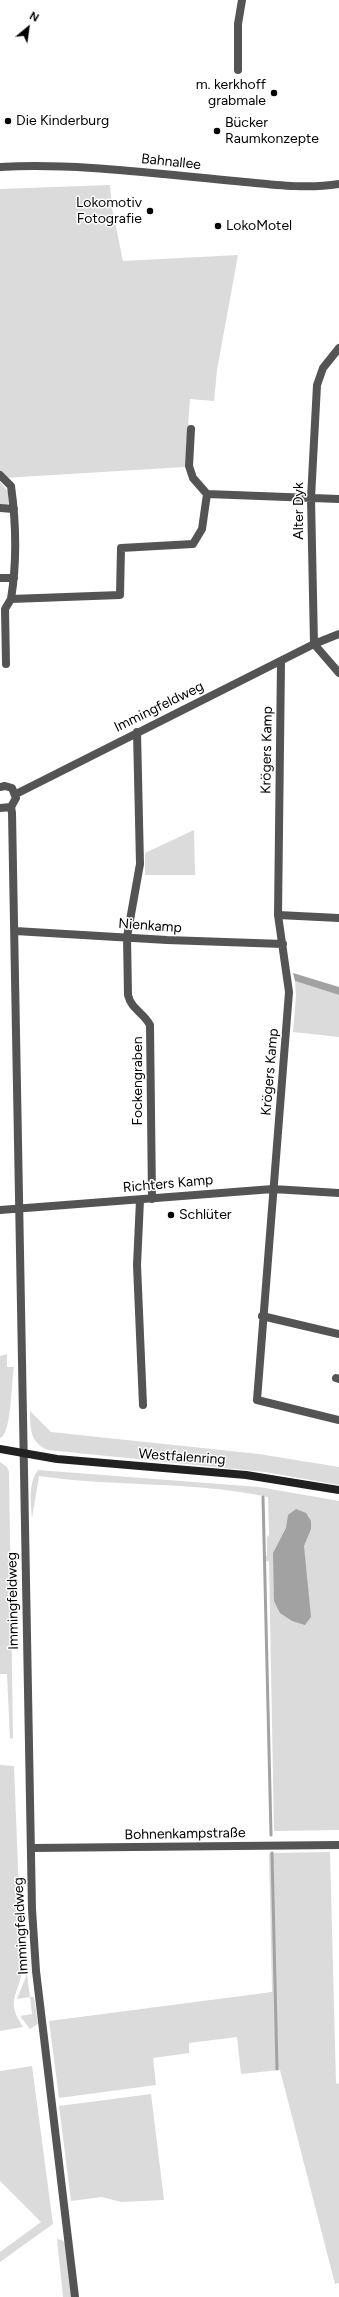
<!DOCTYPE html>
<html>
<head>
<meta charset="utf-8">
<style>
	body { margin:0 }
	#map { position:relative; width:339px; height:2297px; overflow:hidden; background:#fff; font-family:Figtree,sans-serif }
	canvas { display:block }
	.north { position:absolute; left:8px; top:8px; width:40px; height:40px; -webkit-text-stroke:3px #fff; paint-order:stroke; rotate:29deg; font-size:11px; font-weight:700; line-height:16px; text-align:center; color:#000 }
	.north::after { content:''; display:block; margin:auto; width:14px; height:18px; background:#000; clip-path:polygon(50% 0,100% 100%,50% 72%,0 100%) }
</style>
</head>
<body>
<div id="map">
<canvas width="339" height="2297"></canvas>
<div class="north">N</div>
</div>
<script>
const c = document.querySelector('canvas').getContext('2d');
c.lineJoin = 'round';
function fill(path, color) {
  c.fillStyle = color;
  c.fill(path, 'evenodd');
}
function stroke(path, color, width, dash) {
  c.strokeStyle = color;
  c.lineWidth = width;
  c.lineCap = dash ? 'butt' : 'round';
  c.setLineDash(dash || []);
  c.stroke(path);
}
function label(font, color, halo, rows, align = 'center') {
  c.font = font + ' Figtree,sans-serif';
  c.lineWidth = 3;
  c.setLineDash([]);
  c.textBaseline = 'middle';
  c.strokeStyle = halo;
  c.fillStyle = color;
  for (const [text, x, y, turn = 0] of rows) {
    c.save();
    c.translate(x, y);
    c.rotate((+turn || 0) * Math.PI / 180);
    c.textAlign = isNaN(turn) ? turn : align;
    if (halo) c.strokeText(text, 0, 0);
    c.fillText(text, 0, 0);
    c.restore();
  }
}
fill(new Path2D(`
	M110,185L112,208L123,261L238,255L217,370L214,401L190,399L185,467L4,478L0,473V189Z
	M0,482L11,495V501L7,505H0Z
	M194,830L195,875H145V853Z
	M295,981L339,995V1037L293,1032L296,996Z
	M7,1354V1367H14C11,1381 12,1434 0,1438V1356Z
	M30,1411L51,1432L259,1454L339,1467V1485L265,1472L48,1450C30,1443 30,1428 30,1411Z
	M0,1462L7,1467L9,1472L13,1738L10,1739L7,1674H0Z
	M38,1470L259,1487L339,1501V1830L274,1831L269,1562L264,1560L263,1556H267V1537L269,1535L268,1497C193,1481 115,1487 39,1476L32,1518C31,1502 28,1483 38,1470Z
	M0,1765L14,1766L22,1968C20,1996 4,1998 23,2027L0,2031Z
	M330,1852L336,2083L339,2084V2283L335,2284L280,2070L241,2074L237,2037L189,2043V2053L153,2058L156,2085L59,2098L49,2021L272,1992L269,1853Z
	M27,1974L30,1997H34L38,2024L30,2029L20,2016L32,2014L30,1997L17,1999Z
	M32,2066L53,2224L0,2262V2252L41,2222L0,2181V2071Z
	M151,2094L164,2200L121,2202L102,2197L71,2201L59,2106Z
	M57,2239L62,2240L65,2243L72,2297H63Z`), '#dbdbdb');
fill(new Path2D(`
	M293,973L339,987V995L295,981Z
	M296,1509L306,1513L311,1521V1529L304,1546L311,1617L305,1625L292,1621L280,1613L274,1601L273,1553L286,1528L288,1515Z`), '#a2a2a2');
stroke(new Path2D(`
	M263,1497L271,1835
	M272,1853L277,2069`), '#a2a2a2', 3);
stroke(new Path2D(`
	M238,70V24L242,0
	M0,167C75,163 149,173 224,180C262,183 301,190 339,184
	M339,348L323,368L317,385L311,498L314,644L339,673
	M191,429L189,466L193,478L207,494
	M0,475L11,486C16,522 17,562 11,599L120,595L121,548L193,544L202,529L207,494L339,499
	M0,508L14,509
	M0,578H14
	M281,662L278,915L289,992L257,1400L339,1420
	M6,664L5,609L11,599
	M137,732L140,864L127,937L128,995C131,1009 144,1013 150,1025L152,1199
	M0,787L5,786L12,788L16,798L11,807L0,808
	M16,794L314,644L339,634
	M11,807L12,813L32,1909L36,1971L75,2297
	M278,915L339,918
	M15,931L167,940L283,944
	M140,1200L137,1265L143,1405
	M0,1210L273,1189L339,1193
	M262,1316L339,1334
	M336,1378L339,1379
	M32,1848L339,1845`), '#545454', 8);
stroke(new Path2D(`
	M0,1449L57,1459L246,1475L339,1490`), '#212121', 8);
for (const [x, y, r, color] of [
	[274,93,4,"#000"],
	[8,121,4,"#000"],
	[217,131,4,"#000"],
	[150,211,4,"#000"],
	[218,226,4,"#000"],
	[171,1215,4,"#000"]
]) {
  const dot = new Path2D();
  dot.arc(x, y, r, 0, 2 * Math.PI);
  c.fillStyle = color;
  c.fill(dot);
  stroke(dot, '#fff', 1.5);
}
label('14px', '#000', '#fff', [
	["m. kerkhoff",266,85,"right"],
	["grabmale",266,101,"right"],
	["Die Kinderburg",16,121],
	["Bücker",225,123],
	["Raumkonzepte",225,139],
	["Lokomotiv",142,203,"right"],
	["Fotografie",142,219,"right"],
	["LokoMotel",226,226],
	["Schlüter",179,1215]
], 'left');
label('14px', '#000', '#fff', [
	["Bahnallee",171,162,6],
	["Alter Dyk",299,511,-90],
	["Immingfeldweg",159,707,-26],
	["Krögers Kamp",267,750,-89],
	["Nienkamp",150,926,4],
	["Krögers Kamp",270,1072,-85],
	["Fockengraben",138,1081,-90],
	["Richters Kamp",168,1184,-5],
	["Westfalenring",182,1457,4],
	["Immingfeldweg",13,1601,-91],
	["Bohnenkampstraße",185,1834,-1],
	["Immingfeldweg",21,1926,-93]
]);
</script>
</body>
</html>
